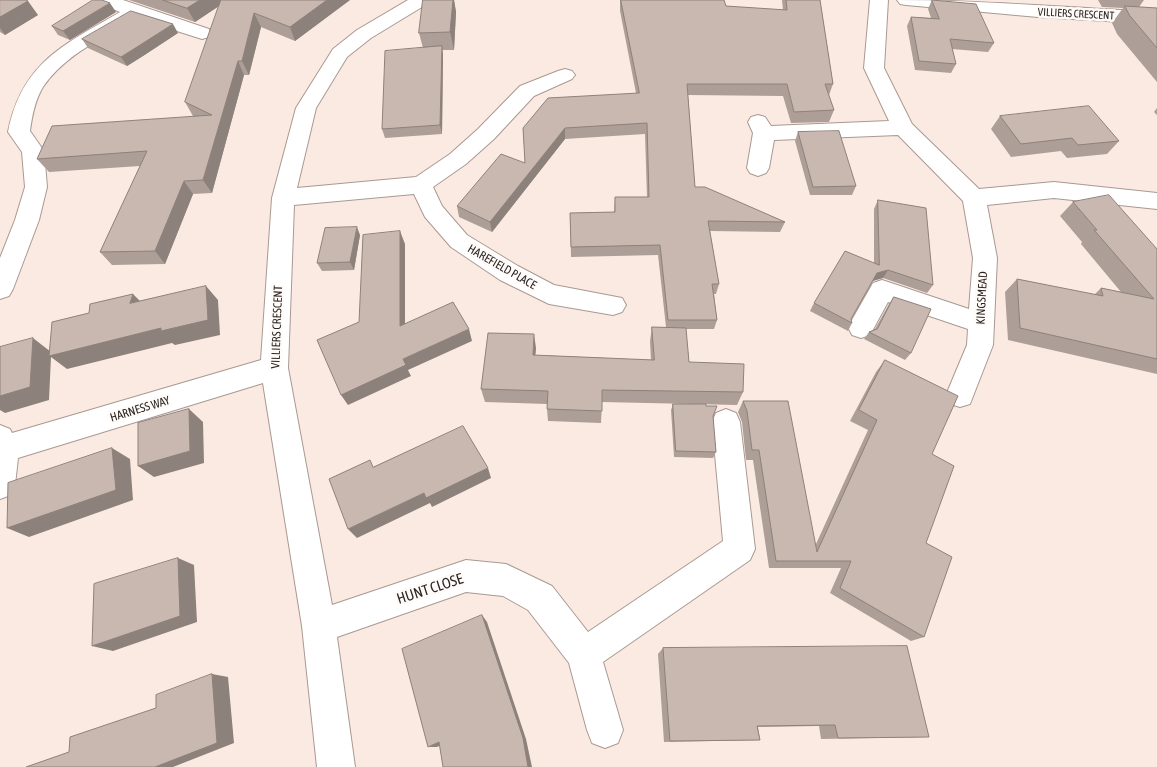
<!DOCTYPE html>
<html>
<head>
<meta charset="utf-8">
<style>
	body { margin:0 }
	canvas { display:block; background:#fbeae2 }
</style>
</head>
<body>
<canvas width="1157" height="767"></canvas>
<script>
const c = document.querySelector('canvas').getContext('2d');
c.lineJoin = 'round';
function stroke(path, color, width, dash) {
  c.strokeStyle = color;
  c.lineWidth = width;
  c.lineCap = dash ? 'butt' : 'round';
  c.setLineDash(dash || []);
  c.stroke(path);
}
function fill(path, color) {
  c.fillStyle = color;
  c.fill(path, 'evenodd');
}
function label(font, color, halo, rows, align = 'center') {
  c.font = font + ' "Asap Condensed",sans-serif';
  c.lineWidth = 5;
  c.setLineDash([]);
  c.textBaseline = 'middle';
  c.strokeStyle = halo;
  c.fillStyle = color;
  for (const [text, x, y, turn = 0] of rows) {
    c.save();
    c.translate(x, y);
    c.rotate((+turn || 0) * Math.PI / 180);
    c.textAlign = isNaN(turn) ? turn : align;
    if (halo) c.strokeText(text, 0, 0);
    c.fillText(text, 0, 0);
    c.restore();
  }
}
const minor = new Path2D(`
	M98,0H123L209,29L211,33L209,37L202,39L136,18C105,37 64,55 43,87C35,100 32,116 30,131L44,151L47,187L39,220L13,289L9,296L0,299V258L15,220L25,187L22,152L8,132C22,62 64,45 120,12L101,4Z
	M408,0H430L427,4L371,38L347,57L316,108L297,188L416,177L450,154L478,129L520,86L558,71L565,69L572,71L575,75L572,79L534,96L494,139L466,164L433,187L442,206L467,235L518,266L554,285L622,298L626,305L622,312L613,315L549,304L500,280L451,247L425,217L414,194L294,205L288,368L332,605L466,560L506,564L552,586L588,632L723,541L712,422L716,413L726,409L736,413L740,422L755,549L750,560L603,662L623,730L618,743L605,748L592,743L587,730L569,663L528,610L503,596L466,592L337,637L355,767H317L302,626L263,383L18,458L15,485L11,495L0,499V425L10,429L12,433L261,360L272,198L296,108L333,49L357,30Z
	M870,0H888L884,68L912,124L979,189L1054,182L1157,193V209L1054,198L987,205L997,258L993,345L970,404L960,407L950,404L946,395L967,345L968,329L888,302L870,335L861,338L852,335L848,327L873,283L882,280L969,309L973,258L963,201L898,135L774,140L769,168L766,173L758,176L750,173L747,168L753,133L748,122L751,117L758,115L765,117L771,126L889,121L864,68Z
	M897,0C984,0 1070,8 1157,12V24L1038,17L906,5L900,4Z`);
stroke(minor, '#a99991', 2);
fill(minor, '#fff');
fill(new Path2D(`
	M0,0L38,15L5,35L0,32Z
	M129,0H350L295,41L261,27L249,75H244L212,193L193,194L165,264L112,265L100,252L140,166L49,172L37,159L194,117L193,116L185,102L219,6L195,22Z
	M423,0H454L456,12L454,50H442L443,55L442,134L385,138L382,129L423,48L419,33Z
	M620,0L726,6L783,10L782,0H820L833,84L829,95L834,110L829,122L791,123L783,96L688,95L695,187L785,222L780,232L710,231L719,284L716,294H714L717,320L714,329H686L689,362L743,392L737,405L602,402L601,423L548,421L547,409V404L485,402L481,389L536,348L535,355L651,360L650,341L652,327H666L658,255L571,257L570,213L614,212L615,197H647L645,134L565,139L492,232L459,217L457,206L525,163L523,128L636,93L620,11Z
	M932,0L994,43L988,52L952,49L956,64L951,73L915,70L907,26L911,17L931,18L928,9Z
	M1098,0H1144L1139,7L1157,8V82L1117,34L1112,23L1123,8L1102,7Z
	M116,12L70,40L58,35L52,26Z
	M178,33L143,56L127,66L88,48L82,39Z
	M1157,108V115L1154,112Z
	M1000,116L1119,141L1107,154L1067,158L1061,151L1011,157L991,129Z
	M798,132L856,186L852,195H810L795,141Z
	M878,200L933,285L927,293L883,278L873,281L851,319L852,323L848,331L810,311L814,303L874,263V209Z
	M1073,202L1157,249V374L1008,340L1005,292L1017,279L1094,295L1101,288L1121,292L1081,244L1082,242L1060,216Z
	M360,235L354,270L322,271L317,263Z
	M894,297L911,353L905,360L864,339L869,332L875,329L889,304Z
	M885,360L932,454L926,543L924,637L911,641L830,593L841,568H769L753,460H746L742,422L738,412L743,401L816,544L868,430L850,421L876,372Z
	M673,404L706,406L713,416L716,452L713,458L674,457L671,410Z
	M663,648L929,737L821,739L819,726L758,727L760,740L664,742L658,654Z`), '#ad9e97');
fill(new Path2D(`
	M200,0H228L195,22L187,8Z
	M327,0H350L295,41L290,27Z
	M453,0H454L456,12L454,50L450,32Z
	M28,1L38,15L5,35L0,28V17Z
	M110,3L116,12L70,40L63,31Z
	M254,13L261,27L249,75L242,61Z
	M173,24L178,33L143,56L127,66L121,57Z
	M442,46L443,55L442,134L440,125Z
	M238,61L244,75L212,193L203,180Z
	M565,128V139L492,232L490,222Z
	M184,181L193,194L165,264L155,251Z
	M357,227L360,235L354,270L350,262Z
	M400,231L405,244V337L400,326Z
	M888,270L883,278L872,281L877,273Z
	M206,286L218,300L220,335L175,345L172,343L67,369L51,357L49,400L5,413L0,410V396L33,338L51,352Z
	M133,294L148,309L130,303Z
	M469,329L472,341L408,370L411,376L348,405L341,395L403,359Z
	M534,334L536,348L534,369L533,355Z
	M189,409L203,422L204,463L154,477L138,466Z
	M112,448L130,459L133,500L29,537L7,528Z
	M488,468L491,478L432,507L430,503L357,538L348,529L424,493Z
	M178,558L194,565L197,622L113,651L92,646Z
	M482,615L487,622L526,739L532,767H528Z
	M212,674L228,677L234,743L173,767H155Z
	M439,742H447L437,747H428Z`), '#8d817b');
const building = new Path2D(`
	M0,0H26L28,1L0,17Z
	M93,0H102L110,3L63,31L52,26Z
	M163,0H200L187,8Z
	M221,0H327L290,27L254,13L242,61H238L203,180L184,181L155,251L100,252L147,151L37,159L52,126L212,115L185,102Z
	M423,0H453L450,32L419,33Z
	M621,0H724L726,6L787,10L786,0H820L833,84H825L834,110L794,112L787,84H687L695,187H705L785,222L708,221L719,284H712L717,320H668L660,245L571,247L570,213L615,212V197H649L647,123L565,128L490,222L457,206L501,154L525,163L523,128L548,98L639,93Z
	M932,0L976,4L994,43L950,39L956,64L919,61L911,17L939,19Z
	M1125,6L1157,8V48L1130,16Z
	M131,11L173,24L137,47L121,57L82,39Z
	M442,46L440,125L382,129L385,51Z
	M1089,106L1119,141L1078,145L1072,138L1021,144L1000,116Z
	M839,131L856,186L813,187L798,132Z
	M1109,195L1157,249V359L1020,328L1017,279L1103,296L1101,288L1154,299L1094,230H1097L1073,202Z
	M878,200L926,208L933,285L888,270L877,273L851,319L852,323L814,303L845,251L879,265Z
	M357,227L350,262L317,263L325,228Z
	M400,231V326L453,302L469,329L403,359L406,365L341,395L317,340L359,322L363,235Z
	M206,286L208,320L161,331V328L49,356L52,322L89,313L90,304L133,294L130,303Z
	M894,297L931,309L911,353L869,332L877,329Z
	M652,327L686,328L689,362L744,364L743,392L602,390V411L547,409L548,391L481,389L488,333L534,334L533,355L654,360Z
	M33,338L30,387L0,396V347Z
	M885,360L958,396L932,454L954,466L926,543L952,557L924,637L840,588L851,561H776L759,450H752L747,411L743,401H788L817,552L877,420L859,410Z
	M673,404H706V406H717L713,416L716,452L676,451Z
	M189,409L190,451L138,466V423Z
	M463,426L488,468L426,498L424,493L348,529L329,479L370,460L373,467Z
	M112,448L116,490L7,528L8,483Z
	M178,558L180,616L92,646L94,584Z
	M482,615L523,738L528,767H443L439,742L428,747L402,649Z
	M907,646L929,737L838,738L835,725L757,726L760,740L670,741L663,648Z
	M212,674L217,743L155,767H26L69,752L70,737L156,708V695Z`);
fill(building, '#c9b8b0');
stroke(building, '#8d817b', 1);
label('11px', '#2d2623', '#fefbf9', [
	["VILLIERS CRESCENT",1076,14,3]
]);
label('12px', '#2d2623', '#fefbf9', [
	["HAREFIELD PLACE",502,267,30],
	["KINGSMEAD",982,298,-87],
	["VILLIERS CRESCENT",277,327,-88],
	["HARNESS WAY",140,409,-17]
]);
label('15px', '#2d2623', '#fefbf9', [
	["HUNT CLOSE",430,589,-18]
]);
</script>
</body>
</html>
